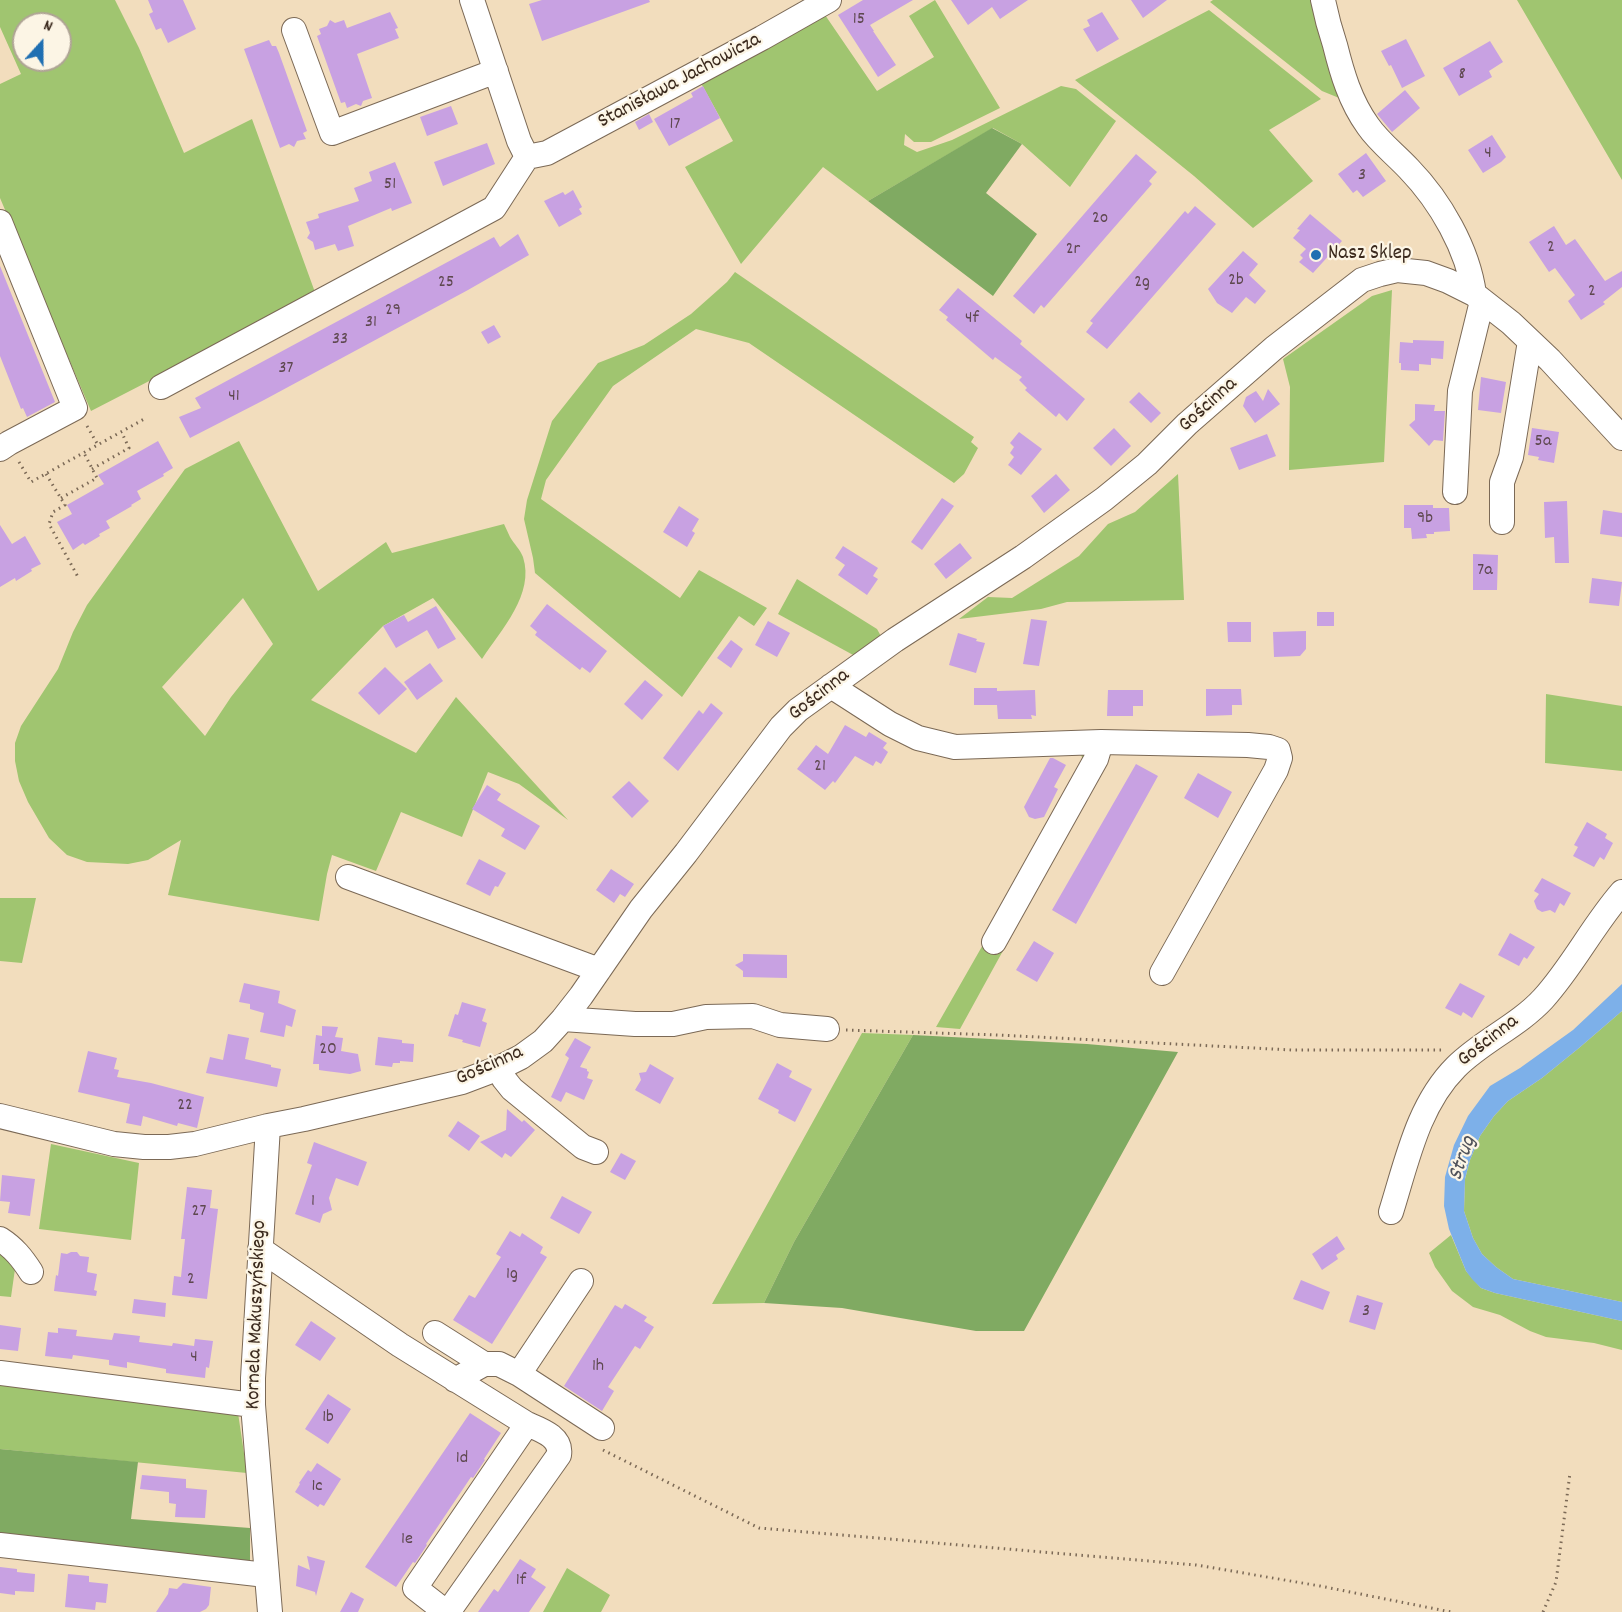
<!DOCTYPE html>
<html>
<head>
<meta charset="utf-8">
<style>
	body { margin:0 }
	#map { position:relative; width:1622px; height:1612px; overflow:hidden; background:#f2ddbd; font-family:Dekko,sans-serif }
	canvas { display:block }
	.north { position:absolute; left:12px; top:12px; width:60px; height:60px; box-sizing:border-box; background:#fcf5e5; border:2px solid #afa495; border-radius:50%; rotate:21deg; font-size:16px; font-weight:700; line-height:24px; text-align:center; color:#3b2a1e }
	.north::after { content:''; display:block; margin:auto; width:21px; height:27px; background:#1f6fb2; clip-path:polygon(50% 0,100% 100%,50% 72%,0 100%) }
</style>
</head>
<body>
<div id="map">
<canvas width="1622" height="1612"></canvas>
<div class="north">N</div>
</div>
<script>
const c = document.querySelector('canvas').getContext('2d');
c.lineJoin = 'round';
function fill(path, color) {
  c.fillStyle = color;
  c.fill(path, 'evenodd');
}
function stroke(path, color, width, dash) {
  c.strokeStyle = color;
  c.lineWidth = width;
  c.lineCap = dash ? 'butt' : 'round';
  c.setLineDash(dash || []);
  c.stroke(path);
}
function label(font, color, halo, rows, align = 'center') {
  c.font = font + ' Dekko,sans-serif';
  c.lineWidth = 4.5;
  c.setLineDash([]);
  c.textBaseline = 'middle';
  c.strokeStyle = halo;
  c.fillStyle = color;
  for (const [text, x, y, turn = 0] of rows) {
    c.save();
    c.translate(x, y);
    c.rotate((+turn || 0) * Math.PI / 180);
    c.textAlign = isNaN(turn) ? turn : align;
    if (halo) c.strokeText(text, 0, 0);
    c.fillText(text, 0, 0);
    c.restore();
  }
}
fill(new Path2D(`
	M0,0H115L139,48L184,153L252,119L316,295L91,411L0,198V84L21,74L0,27ZM24,24H60V60H24Z
	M935,0L1000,108L931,142H914L905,134L904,145L917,152L952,140L1061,86L1076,89L1116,121L1070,187L1022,144L993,128L868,201L823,167L741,264L685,167L733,141L697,76L823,12L877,91L934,57L909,16Z
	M1213,0H1316L1344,100L1322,91L1210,2Z
	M1517,0H1622V180Z
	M1209,10L1321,99L1269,130L1313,181L1253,228L1194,176L1075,80Z
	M735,272L974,437L971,442L978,448L964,474L954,483L749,343L696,329L613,386L546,480L541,499L680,598L699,570L767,608L754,626L739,616L682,697L535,573L533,558L524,519L527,500L552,421L598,363L644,345L691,314L727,282Z
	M1392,290L1384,462L1289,470L1290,387L1283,359L1372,296Z
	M239,441L318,591L386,542L392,553L504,524C506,528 508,533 510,537C514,544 520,549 523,557C535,594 501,630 482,659L433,598L383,626L311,700L416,753L456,697L568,820L519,784L488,772L462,837L401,812L376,871L332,855L327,874L319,921L168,895L181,840L148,860L128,864L87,862L67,855L49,838L28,802L19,781L15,761V743L21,726L58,669L73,632L87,605L185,469ZM243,598L273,644L231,697L205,736L162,687Z
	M1178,474L1184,600L1067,602L1041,609L959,619L988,597L1012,598L1079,556L1108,524L1135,512Z
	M797,579L877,629L882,638L855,656L778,614Z
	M1546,694L1622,706V771L1545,763Z
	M1116,745L960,1029L936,1027L1085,766L1078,746Z
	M0,898H36L22,963L0,961Z
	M1622,1011V1302L1513,1279L1496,1267L1482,1254L1473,1238L1464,1211L1465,1179L1470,1160L1480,1136L1494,1116L1508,1101L1542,1078L1579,1048Z
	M862,1033L913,1035L794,1242L764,1303L712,1304Z
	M51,1144L139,1163L131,1240L39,1229Z
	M1451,1235L1466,1271L1481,1288L1495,1293L1622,1321V1350L1594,1343L1546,1337L1530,1331L1500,1315L1473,1307L1452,1291L1435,1267L1429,1253Z
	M0,1244L16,1262L11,1297L0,1296Z
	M0,1380L238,1413L247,1473L0,1449Z
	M567,1568L610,1595L601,1612H543Z`), '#a0c570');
fill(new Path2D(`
	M992,128L1022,144L986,193L1037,234L993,296L868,201Z
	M913,1035L1087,1044L1178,1052L1024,1331H976L842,1308L764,1303L794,1242Z
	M0,1449L138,1462L131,1519L250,1528V1566L0,1539Z`), '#80aa62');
fill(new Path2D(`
	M1622,984V1011L1579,1048L1542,1078L1508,1101L1494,1116L1480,1136L1470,1160L1465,1179L1464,1211L1473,1238L1482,1254L1496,1267L1513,1279L1622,1302V1321L1495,1293L1481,1288L1472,1279L1466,1271L1449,1229L1444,1206L1445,1177L1454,1145L1468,1116L1490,1086L1520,1068L1573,1030Z`), '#7db0e9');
fill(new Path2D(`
	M148,0H183L196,29L168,43L161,28L156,30L149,14L153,12Z
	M542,0H649L650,2L542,41L529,4Z
	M863,0H913L870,25L874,31H873L896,65L878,77L838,15Z
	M951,0H1028L1000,19L992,7L968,25Z
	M1131,0H1167L1143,18Z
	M390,12L398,28L395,29L399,38L357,54L372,98L363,101L361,106L356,104L347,108L345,102L341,103L327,64L317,36L321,34L319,29L327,26L330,20L335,23L344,20L347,28Z
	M1102,12L1119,39L1097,52L1083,29L1090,26L1087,20Z
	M1406,39L1425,76L1402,88L1391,65L1389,66L1381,51Z
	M269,40L272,46H276L279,53L307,131L303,133L306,139L297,141L294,147L289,144L280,148L244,49Z
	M1490,41L1503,62L1489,71L1492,77L1459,96L1443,68Z
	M703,86L720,118L669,146L654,119L693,97L691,93Z
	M1405,90L1420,108L1392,132L1377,114Z
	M451,106L458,124L427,136L420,117Z
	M649,114L653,122L639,130L635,122Z
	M1492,135L1506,157L1501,162L1483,173L1468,150Z
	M487,143L495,164L443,186L434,162Z
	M1366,153L1386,181L1363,197L1357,190L1353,193L1338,174Z
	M1136,154L1157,172L1149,181L1152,184L1044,308L1041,305L1034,314L1013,296Z
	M395,162L412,203L392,211L391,208L348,226L354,246L338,251L335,244L315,250L313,242L307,238L310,233L306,222L319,218L318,214L359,201L354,188L372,181L369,172Z
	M573,190L582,207L579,209L582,214L559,227L544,201L563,192L565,195Z
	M1195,206L1216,224L1107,349L1086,332L1093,323L1090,321L1185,211L1188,214Z
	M1310,214L1342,241L1313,273L1299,262L1303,258L1300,255L1306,249L1293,238L1300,230L1297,229Z
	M1554,226L1566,245L1575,239L1605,281L1622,271V287L1603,302L1605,304L1581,320L1568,301L1575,295L1555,268L1549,272L1529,242Z
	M518,234L529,255L468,290L264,400L190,438L179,417L201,408L195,398L494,237L500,247Z
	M1243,251L1258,264L1249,275L1266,291L1255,304L1246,297L1232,313L1217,303L1208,289Z
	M0,266L55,402L27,417L23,408L21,409L0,356Z
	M958,288L1022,341L1020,344L1085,399L1067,421L1059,413L1056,417L1025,390L1027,388L1019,380L1022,377L995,357L993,360L946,320L948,317L939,310Z
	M494,325L501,337L488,344L481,332Z
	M1413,340L1444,341L1443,359L1431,358V365L1419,364V371L1401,370V363H1399L1400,342L1413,343Z
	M1481,377L1506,382L1501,413L1478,410Z
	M1268,389L1280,404L1255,423L1243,406L1246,397L1256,391L1263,401Z
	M1139,392L1161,413L1151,423L1129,402Z
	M1415,404L1435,405L1434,411H1445L1443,441L1434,440L1429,446L1409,425L1415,420Z
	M1114,428L1131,446L1111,466L1093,448Z
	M1532,428L1559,432L1554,463L1538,460L1539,457L1528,455Z
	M1019,432L1042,449L1021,475L1008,465L1014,457L1010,453L1014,447L1010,443Z
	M1267,434L1276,456L1239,470L1230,448Z
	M158,441L173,468L163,474L164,476L137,491L141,499L131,505L132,506L106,521L110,528L99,534L100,536L85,545L83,543L73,550L57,522L72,514L67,505L104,484L98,475Z
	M1056,474L1070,490L1044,513L1031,496Z
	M942,498L954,506L922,550L911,542Z
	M1567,501L1569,563H1555L1554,537L1545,538L1544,502Z
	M1404,505H1433V508H1449L1450,531L1434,532V534H1426L1427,538L1412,539L1411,528H1404Z
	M679,506L699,519L692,531L695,533L687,547L663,532Z
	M1603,510L1622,513V537L1600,534Z
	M0,525L12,544L25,536L41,564L31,569L32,571L16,581L15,578L0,587Z
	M960,543L972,558L946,579L934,564Z
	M843,546L878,568L873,576L878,579L867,595L838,575L845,565L835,558Z
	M1473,554L1498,555L1497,590H1473Z
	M1592,578L1622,582L1619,606L1589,603Z
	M547,604L607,651L590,673L582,667L580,670L535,635L537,632L530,626Z
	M436,606L456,639L438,649L427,630L396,648L383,626L404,615L408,622Z
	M1317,612H1334V626H1317Z
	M1031,619L1047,621L1039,666L1023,664Z
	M768,621L790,633L777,657L755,645Z
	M1227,622H1251V642H1228Z
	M1306,631V649L1300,656L1274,657L1273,632Z
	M958,633L977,639L976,641L985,643L976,673L949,665Z
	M731,640L743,649L731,668L717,658Z
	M430,663L443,681L417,700L404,682Z
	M385,667L407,689L379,715L358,693Z
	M645,680L663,695L642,720L624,704Z
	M974,688H997V691L1035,690L1036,716L1031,715L1032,719H998L997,705H974Z
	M1206,689H1241L1242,705H1232V715L1206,716Z
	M1108,690H1143V706H1133V716H1107Z
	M711,703L723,713L678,771L663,758L699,710L703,714Z
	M845,725L866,737L869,732L887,743L883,748L888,752L881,764L876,761L873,766L855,756L835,783L833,781L825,790L797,769L816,745L828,754Z
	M1050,758H1053L1066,765L1054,787L1058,789L1044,817L1035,819L1029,817L1024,807Z
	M1136,764L1158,776L1076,924L1052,910Z
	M1198,773L1232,792L1218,818L1184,798Z
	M629,781L649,801L632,818L612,797Z
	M487,785L501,794L497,800L540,826L525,850L501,836L505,829L472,809Z
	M1587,822L1607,834L1605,838L1613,843L1604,860L1600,857L1594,867L1573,856L1578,847L1574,845Z
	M479,859L506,873L498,887L495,886L490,896L466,884Z
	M611,869L634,884L625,897L620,894L614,903L596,890Z
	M1542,878L1571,893L1564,906L1560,903L1555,913L1550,910L1542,912L1537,909L1534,901L1539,894L1534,891Z
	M1510,933L1535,947L1527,959L1524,957L1519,966L1498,955Z
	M1034,941L1054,953L1037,982L1016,970Z
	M743,954L787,955V978L743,977V971L735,965L743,961Z
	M244,983L280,991L278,1003L296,1010L292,1027L286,1025L284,1037L260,1032L264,1013L250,1009V1004L239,1002Z
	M1460,983L1485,996L1472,1018L1463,1012L1461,1016L1445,1008Z
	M462,1002L486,1009L482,1021L487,1023L480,1047L462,1042L463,1040L448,1036L455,1014L458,1015Z
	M322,1026L338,1027L335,1037L343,1038L341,1051L358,1054L361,1071L350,1074L326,1071L319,1070V1064H313L316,1035L322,1036Z
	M228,1034L249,1038L245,1059L271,1065V1067L281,1069L277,1087L206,1073L210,1057L223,1060Z
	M378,1037L402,1040V1043L414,1044L413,1062L400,1061V1063H393L392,1067L375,1065Z
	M575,1038L591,1047L580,1067L587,1069V1071L589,1072L587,1078L593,1080L584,1100L566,1092L561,1102L551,1097L569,1058L565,1055Z
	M88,1051L117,1058L114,1069L119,1070L117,1077L151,1083L204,1097L197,1128L178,1123L177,1126L143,1116L141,1126L126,1123L130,1104L78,1092Z
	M777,1063L792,1071L789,1077L812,1089L795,1122L778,1113L779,1110L758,1099Z
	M650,1064L674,1078L660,1104L635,1090L641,1080L639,1073L646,1072Z
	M507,1109L522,1122L524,1120L535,1130L511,1157L505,1153L502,1158L480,1142L506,1130Z
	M458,1121L480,1136L469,1151L448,1136Z
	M314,1142L367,1162L358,1186L336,1178L329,1198L332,1210L323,1214L320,1223L295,1214L312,1165L307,1163Z
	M621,1153L636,1161L625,1180L610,1172Z
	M2,1175L35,1179L30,1216L8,1213L10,1202L0,1201Z
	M187,1187L212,1190L210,1208L218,1209L207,1299L172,1295L174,1276L181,1277L185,1239H181Z
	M562,1196L592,1212L579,1234L550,1218Z
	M510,1231L520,1237L522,1233L543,1247L540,1253L547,1257L492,1344L453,1320L469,1295L475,1298L501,1257L496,1254Z
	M1337,1236L1345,1249L1336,1255L1338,1259L1322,1270L1312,1254Z
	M71,1252H77L80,1256L89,1257L87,1272L97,1274L94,1290L97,1291L96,1296L54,1291L56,1275L58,1276L61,1253L67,1254Z
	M1301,1280L1330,1292L1323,1310L1293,1299Z
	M1357,1295L1383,1303L1375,1330L1349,1322Z
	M134,1299L166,1303L165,1317L132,1313Z
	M625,1304L647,1317L644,1321L654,1327L640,1349L635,1346L608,1387L614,1391L602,1411L564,1386L615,1305L622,1309Z
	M311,1321L336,1338L320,1361L295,1345Z
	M0,1325L21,1328L18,1351L0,1349Z
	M58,1328L77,1330L76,1336L112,1340L114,1333L140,1336L139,1342L172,1346L173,1343L194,1346L195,1339L213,1341L209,1368L206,1367L205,1378L166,1373V1369L127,1362V1368L109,1365V1360L73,1355L72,1359L45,1356L48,1332L58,1333Z
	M328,1394L351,1409L328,1444L305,1429Z
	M470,1413L501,1433L484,1459L485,1460L473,1478L471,1477L426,1544L427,1545L415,1563L413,1562L396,1587L365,1567Z
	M317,1463L341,1479L324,1506L320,1504L318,1507L295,1492L300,1484L299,1483L308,1470L311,1472Z
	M142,1475L186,1479V1488L207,1490L205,1518L175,1517L176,1504L169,1503V1492L140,1489Z
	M307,1556L325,1561L316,1596L315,1592L296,1586L298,1565L310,1570Z
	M520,1559L536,1569L531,1577L546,1587L529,1612H478L494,1589L498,1592Z
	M0,1567L17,1569V1572L35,1574L34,1592L15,1591V1595L0,1593Z
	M68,1574L89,1576V1582L108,1584L106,1603L96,1602L95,1610L65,1607Z
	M183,1583L211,1587L209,1605L206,1609L200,1612H156L168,1594L169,1588L177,1589Z
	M351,1592L364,1599L358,1612H340Z`), '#c8a1e2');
const minor = new Path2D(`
	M472,0L519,141L527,157
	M1323,0C1326,15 1330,30 1335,45C1342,73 1350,101 1368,126C1379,142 1395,154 1409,169C1440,201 1468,249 1474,294
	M294,30L332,133L496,71
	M527,157L547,153L762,38L829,0
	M0,222L75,408L9,443L0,449
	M161,387L494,208L527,157
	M1455,492L1460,391L1482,301
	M1502,522V482L1511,457L1530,341
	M831,686L890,724L918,738L955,747L1101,742L1248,745L1269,747L1278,750L1280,758L1276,770L1162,973
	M348,877L599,970
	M994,942L1096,759L1101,742
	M563,1019L635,1024H673L706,1017L753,1016L780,1025L827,1029
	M499,1068L504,1079L512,1089L583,1147L596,1152
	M0,1116L114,1144L144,1147H169L195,1144L268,1126L304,1119L462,1082L499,1068L521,1057L543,1041L563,1019L581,996L641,909L686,853L781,727L798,710L895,640L1023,557L1104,499L1147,464L1187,424L1274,348L1362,280L1380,274L1397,270L1426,273L1448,281L1474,294L1511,323L1550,360L1622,438
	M268,1126L253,1378V1405L270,1612
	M1391,1212C1407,1161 1418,1105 1456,1067C1482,1041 1518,1026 1543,999C1573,966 1593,925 1622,892
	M0,1239C14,1248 22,1258 31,1272
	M260,1249L400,1345L527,1424L415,1588L442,1609L451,1608L559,1455C562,1437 541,1430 527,1424
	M435,1333L484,1364
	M0,1373L253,1405
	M519,1374L581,1281
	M455,1380L484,1364H499L519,1374L602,1428
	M0,1545L266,1575`);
stroke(minor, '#7b6956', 26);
stroke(new Path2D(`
	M87,426L98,445
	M19,462L31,482L146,418
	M92,469L129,448L122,433
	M46,474L65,505L53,512L49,524L78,577
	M61,498L97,478L84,453
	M846,1030L998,1035L1292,1050H1442
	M603,1450L759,1528L1196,1565L1320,1586L1451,1612
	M1543,1612L1556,1582L1570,1473`), '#7b6956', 3, [1.5, 4.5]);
stroke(minor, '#fff', 24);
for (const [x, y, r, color] of [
	[1316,255,6,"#1f6fb2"]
]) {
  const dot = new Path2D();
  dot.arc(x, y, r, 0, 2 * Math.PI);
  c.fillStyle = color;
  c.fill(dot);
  stroke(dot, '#fcf5e5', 2);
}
label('18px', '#5e484f', null, [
	["15",859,21],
	["8",1462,76],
	["17",675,126],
	["4",1488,155],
	["3",1362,177],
	["51",390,186],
	["2o",1100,220],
	["2",1551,249],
	["2r",1073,251],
	["2b",1236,282],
	["25",446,284],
	["2g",1142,284],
	["2",1592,293],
	["29",393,312],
	["4f",972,320],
	["31",371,324],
	["33",340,341],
	["37",286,370],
	["41",234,398],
	["5a",1543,443],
	["9b",1425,520],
	["7a",1485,572],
	["21",820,768],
	["20",328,1051],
	["22",185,1107],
	["1",313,1203],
	["27",199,1213],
	["1g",512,1276],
	["2",191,1281],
	["3",1366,1313],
	["4",194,1359],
	["1h",598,1368],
	["1b",328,1419],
	["1d",462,1460],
	["1c",317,1488],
	["1e",407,1541],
	["1f",521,1582]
]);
label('21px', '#3b2a1e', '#fcf5e5', [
	["Stanisława Jachowicza",680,82,-28],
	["Gościnna",1209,406,-42],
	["Gościnna",820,696,-38],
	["Gościnna",1489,1042,-38],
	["Gościnna",490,1067,-24],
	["Kornela Makuszyńskiego",258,1315,-88]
]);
label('21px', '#3b2a1e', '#fcf5e5', [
	["Nasz Sklep",1328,255]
], 'left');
label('italic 22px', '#4f525b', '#fcf5e5', [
	["Strug",1464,1159,-71]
]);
</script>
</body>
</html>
